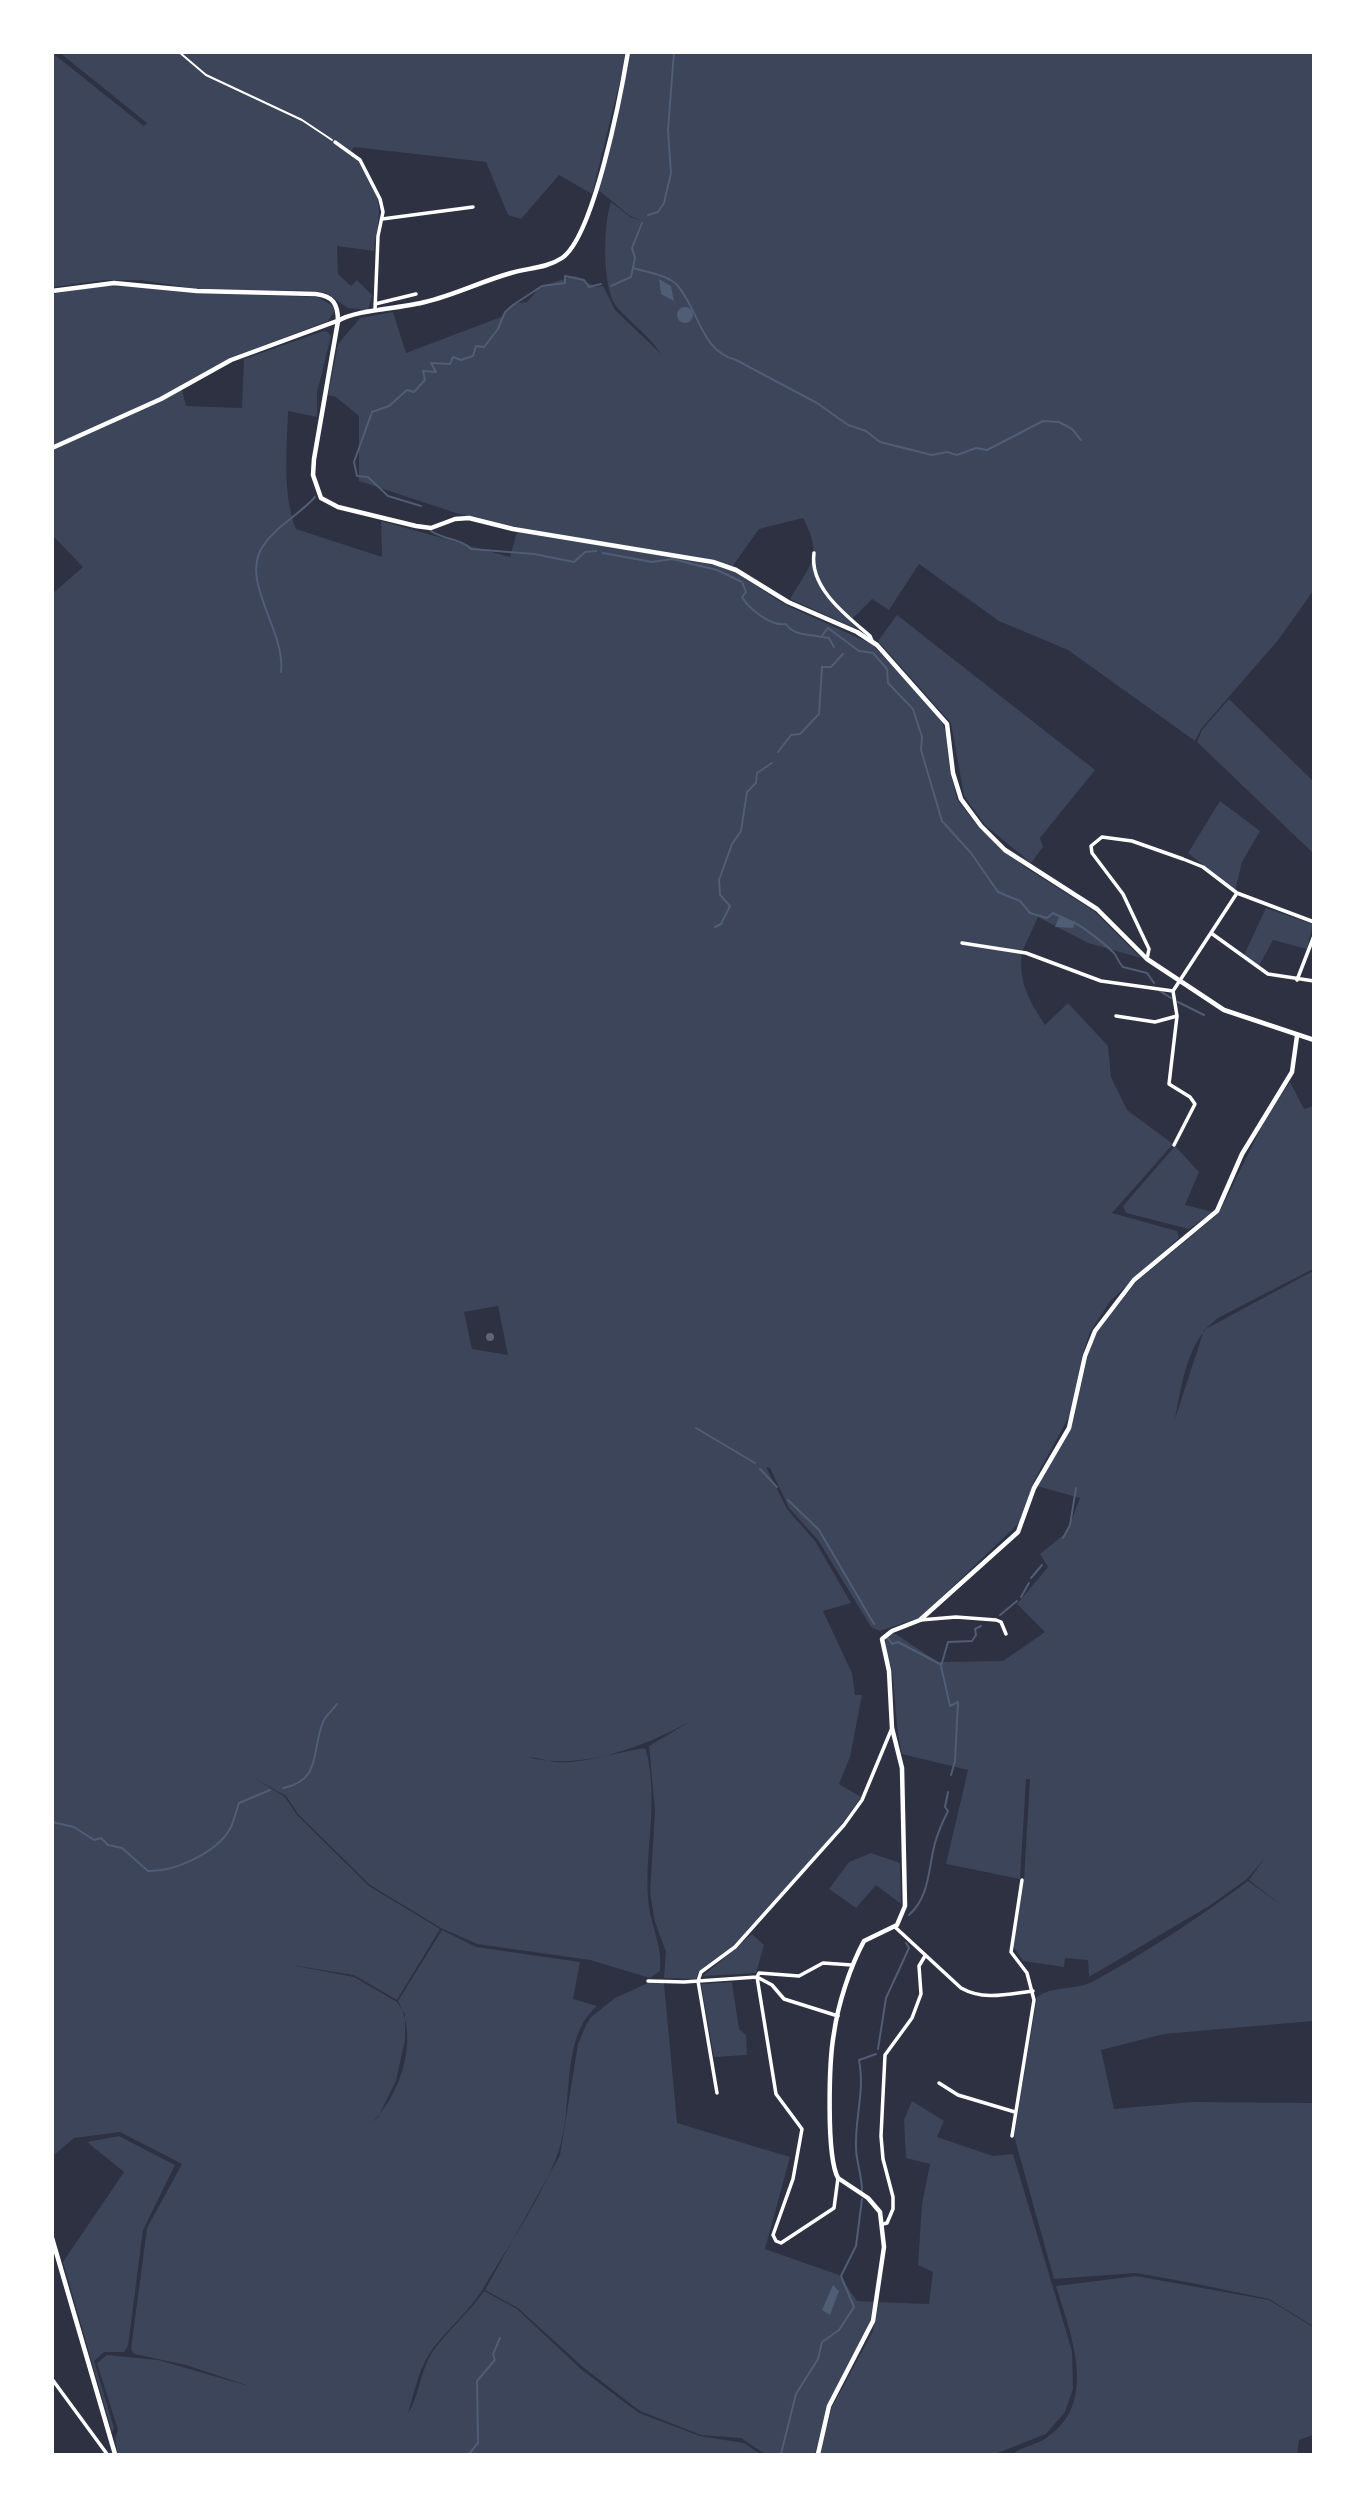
<!DOCTYPE html>
<html>
<head>
<meta charset="utf-8">
<style>
	body { margin:0 }
	#map { position:relative; width:1366px; height:2507px; overflow:hidden; background:#2d3142; font-family:"Fira Sans",sans-serif }
	canvas { display:block }
	.frame { position:absolute; inset:0; border:54px solid #fff; pointer-events:none }
</style>
</head>
<body>
<div id="map">
<canvas width="1366" height="2507"></canvas>
<div class="frame"></div>
</div>
<script>
const c = document.querySelector('canvas').getContext('2d');
c.lineJoin = 'round';
function fill(path, color) {
  c.fillStyle = color;
  c.fill(path, 'evenodd');
}
function stroke(path, color, width, dash) {
  c.strokeStyle = color;
  c.lineWidth = width;
  c.lineCap = dash ? 'butt' : 'round';
  c.setLineDash(dash || []);
  c.stroke(path);
}
fill(new Path2D(`
	M52,53H57L55,55L144,126L147,123L60,53H627L592,194L559,175L521,219L508,215L486,162L354,147L350,153C365,166 379,192 379,212C379,224 375,238 374,251L337,246L338,274L351,286L357,280L372,295L368,310L348,308L326,293L317,291L197,289L141,280H105L53,287Z
	M630,53H1313V591L1279,639L1201,729L1195,741L1068,650L999,621L919,564L889,610L872,599L850,621L857,629L790,599C810,564 824,558 803,518L759,529L732,567L538,533L459,514L359,481V416L336,397L328,395L338,344L360,318L393,312L406,353L501,317L513,304L527,302L541,286L575,276L596,287L603,286L615,310L661,354C649,335 630,323 616,306C602,288 603,224 611,202L630,217L642,221L630,216L596,188L622,96Z
	M103,286L141,287L197,293L318,297L333,306L334,312L328,321L230,358L181,385L186,406L242,408L244,359L323,331L328,332L331,336L317,393V417L288,411C287,450 282,492 296,529L382,557L381,521L510,557L517,532L696,561L730,569L786,605L872,644L941,719L949,742L951,774L957,799L980,829L1025,867L1094,911L1141,958L1088,943L1038,917L1022,952L969,944L1022,953C1018,982 1030,1002 1045,1025L1068,1003L1108,1046L1111,1077L1127,1110L1173,1144L1112,1213L1177,1231L1179,1238L1111,1300L1090,1332L1082,1356L1072,1411L1034,1481L1019,1523L921,1617L880,1631L871,1627L818,1540L789,1508L770,1468L766,1467L787,1509L815,1541L851,1603L823,1611L852,1673L855,1695H862L850,1757L839,1784L861,1797C825,1849 781,1901 735,1945C723,1957 701,1963 696,1979L664,1978L666,1952L655,1922L650,1893L655,1810L649,1746L706,1712C669,1736 600,1765 555,1762C546,1761 537,1757 528,1757C567,1768 605,1755 644,1748L646,1750C659,1800 645,1848 648,1897C649,1923 663,1944 660,1971L650,1978L590,1960L477,1944L441,1928L370,1885L298,1814L286,1796L254,1778L285,1797L297,1815L369,1886L440,1929L397,2000L354,1975L291,1965L354,1977L397,2002L405,2014V2040L396,2081L378,2117L364,2130C398,2103 421,2041 398,2001L442,1930L476,1947L580,1962L573,1999L597,2006C561,2037 573,2099 561,2143C549,2187 507,2248 483,2289C469,2311 450,2327 434,2347C419,2367 415,2390 408,2413C420,2395 420,2370 433,2351C448,2330 469,2313 484,2291L517,2309L582,2370L639,2413L700,2436L744,2443L760,2454H118L115,2439L118,2430L97,2363L107,2355L158,2360L252,2387L186,2365L134,2354L131,2349L147,2228L182,2164L120,2132L74,2138L53,2156L52,594L83,567L53,536L52,294ZM498,1306L508,1355L472,1349L464,1312Z
	M897,615L1095,770L1040,838L1043,847L1031,863L985,825L964,796L951,723L878,641Z
	M1229,699L1313,781V853L1197,742L1202,730Z
	M1220,801L1260,831L1242,862L1235,891L1188,853Z
	M1266,908L1313,924L1307,949L1273,940L1259,966L1244,955Z
	M1290,1082L1304,1109L1313,1106V1269L1218,1318C1187,1340 1182,1384 1175,1419L1204,1330L1313,1271V2021L1164,2034L1101,2050L1114,2109L1192,2102L1313,2103V2326L1269,2299L1192,2283L1136,2273L1054,2279L1014,2136L1037,1997C1053,1985 1076,1991 1094,1981C1147,1952 1200,1917 1248,1881L1280,1904L1249,1880L1264,1859L1247,1879L1209,1906L1089,1977L1088,1960L1065,1958L1064,1967L1023,1961L1013,1946L1024,1880L1030,1779H1026L1020,1879L946,1864L968,1770L902,1754C895,1726 896,1699 892,1671C890,1659 883,1650 886,1638L894,1633L938,1662L1003,1661L1045,1632L1017,1604L1048,1567L1040,1554L1067,1532L1080,1498L1037,1486L1071,1429L1089,1351L1098,1330L1136,1282L1219,1213L1265,1120Z
	M1175,1146L1199,1172L1185,1205L1213,1212L1189,1229L1126,1213L1123,1206Z
	M871,1853L900,1863L901,1904L876,1885L856,1908L829,1889L849,1862Z
	M752,1934L764,1945L756,1973L703,1976Z
	M732,1982L739,2029L746,2035L747,2055L714,2057L701,1984Z
	M648,1983H664L677,2123L790,2157L765,2249L839,2275L857,2301L874,2302L869,2327L827,2405L815,2454H765L741,2438L701,2435L640,2411L584,2368L518,2308L485,2290L560,2155L578,2044L586,2025L591,2017L615,1998Z
	M912,2101L944,2121L937,2137L993,2156L1013,2154L1072,2351L1073,2389L1065,2412L1046,2434L995,2454H820L832,2407L873,2331L879,2302L929,2304L933,2272L918,2265L922,2204L930,2164L906,2158L904,2120Z
	M119,2136L175,2165L143,2230L128,2346L124,2352H104L94,2361L114,2428L112,2432L63,2262L124,2172L87,2142Z
	M1136,2276L1269,2300L1313,2327V2435L1299,2440L1297,2454H1013C1021,2447 1036,2445 1046,2438C1100,2403 1070,2333 1056,2286Z`), '#3c4559');
fill(new Path2D(`
	M659,279L671,286L674,301L661,294Z
	M677 315a8 8 0 1 1 16 0a8 8 0 1 1-16 0Z
	M1060,915L1075,922L1073,928L1055,927Z
	M833,2285L839,2291L830,2315L822,2310Z`), '#4f5d75');
stroke(new Path2D(`
	M648,215L658,212L664,203L671,173L668,130L674,52
	M633,268C646,272 669,275 678,286C699,311 701,351 736,360L817,403L848,425L866,431L880,442L932,455L947,452L957,455L976,448L987,450L1043,421L1059,422L1072,429L1081,440
	M611,286L631,277L635,258L632,248L642,223
	M421,506L388,496L368,477L357,476L354,462L372,412L389,406L407,390L414,392L425,380L423,371L436,372L431,363L450,364L453,357L461,360L473,356L476,346L484,347L498,329L505,312L513,305L542,286L565,283V276L584,280L589,287L601,284
	M431,531C444,540 460,538 471,549L534,554L574,562L585,552L596,551
	M603,553L652,562L672,559L717,570L742,582L746,592L742,597C749,609 772,627 786,624C794,636 808,634 821,637L828,628L859,651L873,653L887,669L888,683L913,709L922,737L921,750L942,821L971,853L998,892L1020,901L1030,913L1047,918L1053,913L1059,916
	M822,637L829,638L834,647
	M281,672C286,631 239,581 263,546C276,526 299,515 315,497
	M778,752L791,735L800,734L819,714L822,667H831L843,654
	M1073,922C1084,927 1106,945 1114,953C1118,958 1118,962 1123,967L1147,973L1154,983
	M715,927L721,924L730,906L720,895L719,880L732,844L741,831L747,792L756,783L757,773L772,763
	M1160,991L1171,998
	M1178,1002L1204,1015
	M696,1428L755,1463
	M760,1469L777,1487
	M788,1500L819,1530L874,1624
	M1063,1538L1070,1525L1076,1488
	M1031,1578L1042,1565
	M1021,1597L1029,1583
	M1000,1615L1017,1601
	M888,1638L892,1644L898,1642L940,1664
	M951,1775L955,1761L958,1702L950,1706L941,1666L948,1642L972,1641L976,1635L975,1629L981,1626
	M283,1788C322,1780 311,1752 323,1722C326,1715 333,1710 337,1704
	M52,1822L74,1827L94,1840L101,1838L108,1845L122,1848L148,1871C174,1872 216,1853 230,1829C234,1822 236,1811 239,1803L270,1790
	M909,1915C930,1896 928,1869 935,1843C938,1832 943,1821 948,1811L945,1807L948,1792
	M878,2049L886,1998L909,1948L906,1943
	M862,2191C862,2175 856,2162 856,2147C855,2117 865,2091 859,2060L876,2054
	M469,2454L478,2443L477,2381L495,2360L493,2354L500,2338
	M781,2454L796,2394L818,2359L822,2342L839,2330L854,2307L841,2276L856,2246L862,2199`), '#4f5d75', 2);
fill(new Path2D(`
	M486 1337a4 4 0 1 1 8 0a4 4 0 1 1-8 0Z`), '#626471');
stroke(new Path2D(`
	M179,52L206,75L302,120L332,140`), '#fff', 2);
stroke(new Path2D(`
	M335,142L360,160L380,199L383,212L378,236L375,310
	M382,219L473,207
	M375,304L416,294
	M814,553C809,588 847,616 870,636L872,641
	M1211,933L1268,974L1314,981
	M962,943L1026,953L1101,981L1173,991
	M1147,959L1149,949L1123,894L1092,853L1091,846L1102,837L1132,841L1183,859L1203,867L1237,893L1314,922
	M1297,980L1314,936
	M1116,1016L1155,1022L1177,1016
	M1174,1145L1195,1104L1190,1097L1169,1084L1177,1016L1173,991L1237,893
	M920,1620L956,1617L996,1620L1001,1622L1006,1634
	M895,1927L961,1988C984,2001 1008,1994 1033,1991
	M648,1981L684,1982L757,1977L772,1985L784,1999L838,2016
	M939,2083L958,2095L1015,2112
	M717,2093L698,1981L701,1972L735,1947L844,1825L862,1800L892,1728
	M1012,2136L1034,2000L1027,1973L1011,1952L1022,1880
	M838,2178L834,2208L781,2243L776,2241L773,2235L793,2179L802,2129L776,2094L757,1977L759,1973L799,1976L823,1963L852,1965
	M883,2224L887,2223L893,2209V2197L883,2159L881,2136L885,2055L912,2018L921,1994L919,1966L925,1956
	M52,2379L107,2454`), '#fff', 3.5);
stroke(new Path2D(`
	M338,321C353,310 404,308 425,302C455,295 482,281 511,273C528,268 547,268 562,258C594,236 621,94 628,52
	M818,2454L829,2406L873,2321L884,2247L880,2212L868,2198L838,2178C826,2156 829,2060 834,2033C838,2004 850,1967 864,1941L897,1925L905,1906L902,1768L892,1728L889,1671L882,1639L892,1631L920,1620L1018,1532L1034,1488L1069,1428L1085,1356L1095,1331L1134,1280L1217,1211L1242,1154L1292,1072L1297,1036`), '#fff', 4.5);
stroke(new Path2D(`
	M52,291L114,283L197,291L316,294C333,296 338,304 338,321L314,459L313,475L321,498L338,507L416,526L431,528L455,519L469,518L513,529L713,562L736,570L788,602L857,632L877,645L947,724L953,773L961,799L981,826L1005,850L1097,909L1147,959L1224,1010L1314,1040
	M52,448L161,399L231,360L337,321
	M52,2238L115,2454`), '#fff', 4.5);
</script>
</body>
</html>
